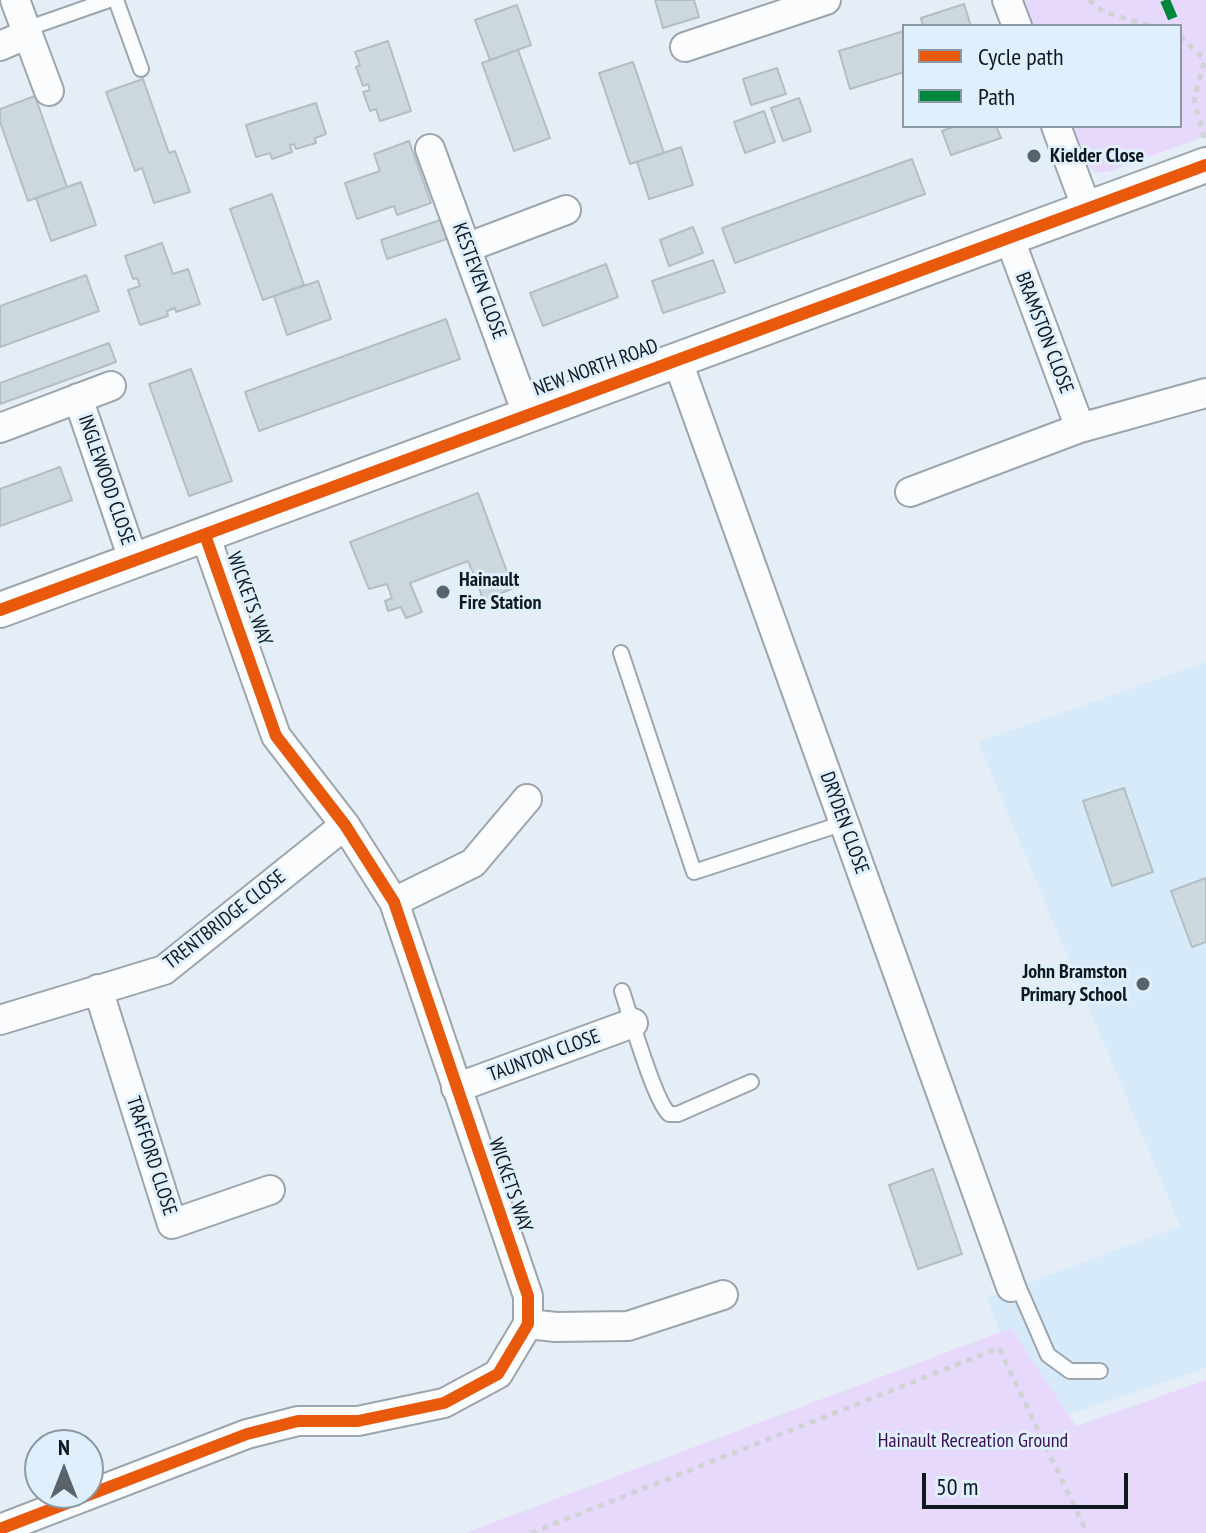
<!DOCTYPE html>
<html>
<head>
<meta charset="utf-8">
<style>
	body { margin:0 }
	#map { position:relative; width:1206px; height:1533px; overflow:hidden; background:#e5eef6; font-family:"PT Sans Narrow",sans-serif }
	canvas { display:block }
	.legend { position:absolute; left:902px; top:24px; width:280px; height:104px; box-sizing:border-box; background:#dfeffc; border:2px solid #8b99a4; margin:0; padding:10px 14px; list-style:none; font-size:24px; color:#0e1820 }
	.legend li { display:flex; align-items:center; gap:16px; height:40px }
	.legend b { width:40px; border:2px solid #8b99a4 }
	.north { position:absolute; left:24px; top:1429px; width:80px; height:80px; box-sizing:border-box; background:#dfeffc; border:2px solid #8b99a4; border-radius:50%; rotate:0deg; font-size:22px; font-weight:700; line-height:32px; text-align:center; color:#0e1820 }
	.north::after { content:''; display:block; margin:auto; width:28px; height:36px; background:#59636b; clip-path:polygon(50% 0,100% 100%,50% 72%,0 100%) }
	.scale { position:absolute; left:922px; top:1473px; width:206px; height:36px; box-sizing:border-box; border:4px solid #0e1820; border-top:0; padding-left:10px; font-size:24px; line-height:28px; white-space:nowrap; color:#0e1820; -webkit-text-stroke:6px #dfeffc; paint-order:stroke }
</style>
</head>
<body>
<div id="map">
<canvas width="1206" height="1533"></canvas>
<ul class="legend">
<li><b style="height:10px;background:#e8590c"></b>Cycle path</li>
<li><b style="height:10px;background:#00873e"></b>Path</li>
</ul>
<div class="north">N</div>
<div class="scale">50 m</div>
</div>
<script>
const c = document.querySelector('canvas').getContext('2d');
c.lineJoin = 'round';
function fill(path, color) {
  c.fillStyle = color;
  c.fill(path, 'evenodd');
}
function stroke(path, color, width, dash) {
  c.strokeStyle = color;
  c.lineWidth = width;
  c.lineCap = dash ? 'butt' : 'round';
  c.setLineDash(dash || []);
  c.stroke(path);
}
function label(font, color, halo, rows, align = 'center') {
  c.font = font + ' "PT Sans Narrow",sans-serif';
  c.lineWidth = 6;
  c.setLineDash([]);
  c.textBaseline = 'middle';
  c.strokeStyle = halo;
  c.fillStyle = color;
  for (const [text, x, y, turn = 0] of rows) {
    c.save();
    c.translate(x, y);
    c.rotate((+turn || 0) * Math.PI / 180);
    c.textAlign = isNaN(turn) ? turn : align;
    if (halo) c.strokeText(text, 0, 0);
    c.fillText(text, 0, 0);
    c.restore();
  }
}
fill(new Path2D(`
	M1206,662V1368L1036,1426L987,1298L1180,1226L978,742Z`), '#d7eaf9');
fill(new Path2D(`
	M1021,0H1206V136L1111,171L1096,173L1076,155L1065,126H1180V26H1030Z
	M1011,1328L1076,1426L1206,1380V1533H465Z`), '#e7d9fb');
const building = new Path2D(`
	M655,0H694L699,17L663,28Z
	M964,4L971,26H923L921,18Z
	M517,5L531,45L490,60L475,20Z
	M904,31V72L850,89L839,51Z
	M388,41L411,111L380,121L376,109L370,111L363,92L370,90L368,84L363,86L356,67L360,65L355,52Z
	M518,50L550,138L514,151L482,63Z
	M633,62L664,153L630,164L599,73Z
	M777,68L786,94L751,105L743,79Z
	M143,79L169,153L175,151L190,192L154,203L142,168L135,171L106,92Z
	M35,96L67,187L28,201L0,122V109Z
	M799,98L811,131L783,141L771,108Z
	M316,103L326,134L315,138L316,143L296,149L294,144L290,145L292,152L272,159L270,153L256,157L246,125Z
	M764,111L775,142L745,153L734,122Z
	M956,126H996L1001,138L951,155L942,131Z
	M409,141L431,203L397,215L394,206L357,219L345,183L380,171L374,154Z
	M681,147L693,185L649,199L637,162Z
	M912,159L925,194L735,263L722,228Z
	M81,182L96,225L51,241L36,198Z
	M272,194L304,285L263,300L230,209Z
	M449,217L456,236L387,259L381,240Z
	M693,227L703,253L669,266L660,240Z
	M162,243L173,274L188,269L200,304L176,312L175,308L167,311L168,316L140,325L128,290L140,286L137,278L133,279L125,256Z
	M713,260L725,292L663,313L652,281Z
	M606,264L618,297L543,326L530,293Z
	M86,275L99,311L0,347V306Z
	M318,281L331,319L287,335L274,296Z
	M446,319L460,359L259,431L245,392Z
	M109,343L116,362L0,404V383Z
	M191,369L232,481L189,496L149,384Z
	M60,467L72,500L0,526V489Z
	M478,493L513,588L484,601L468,561L410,583L422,612L406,618L401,607L388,611L385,601L392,598L387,584L369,589L350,542Z
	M1124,788L1153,872L1112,886L1083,801Z
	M1206,878V942L1192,947L1171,891Z
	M933,1169L962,1254L918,1269L889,1185Z`);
fill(building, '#ccd8dd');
stroke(building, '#b2bec2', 2);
const service = new Path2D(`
	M116,0L141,69
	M26,29L109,0
	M621,653L694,872L844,823
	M622,991C630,1015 654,1100 669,1114H678L751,1082
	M1011,1287L1018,1286L1048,1355L1070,1371H1100`);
const minor = new Path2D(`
	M15,0L49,91
	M1007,0L1017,26
	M0,46L28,34
	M685,47L826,0
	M1056,126L1087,209
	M430,149L527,414
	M1009,237L1080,428
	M466,248L566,210
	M677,359L1011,1287
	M78,398L134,562
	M0,428L111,386
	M910,492L1080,428L1206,393
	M394,902L473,863L527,799
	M98,989L172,1224L270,1190
	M0,1020L164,970L345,825
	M456,1088L633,1023
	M528,1324L556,1327L628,1326L723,1295
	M0,1529L247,1434L298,1421H358L444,1403L498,1374L528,1324V1296L394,902L345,825L276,736L205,535`);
const tertiary = new Path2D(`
	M0,610L1206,165`);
stroke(service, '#9ca5ac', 18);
stroke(minor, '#9ca5ac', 32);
stroke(tertiary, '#9ca5ac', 38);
stroke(new Path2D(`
	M1089,0L1104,12L1150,26
	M1180,36L1205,60
	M1204,138L1194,98L1205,60
	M531,1533L999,1348L1087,1533`), '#d0d3d6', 5, [6, 6]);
stroke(service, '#fbfcfe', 14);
stroke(minor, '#fbfcfe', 28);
stroke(tertiary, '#fbfcfe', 34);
stroke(new Path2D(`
	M1165,0L1176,26`), '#00873e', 10, [20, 10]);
stroke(new Path2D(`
	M0,610L1206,165
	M0,1529L247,1434L298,1421H358L444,1403L498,1374L528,1324V1296L394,902L345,825L276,736L205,535`), '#e8590c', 12);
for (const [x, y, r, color] of [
	[1034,156,8,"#59636b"],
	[443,592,8,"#59636b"],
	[1143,984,8,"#59636b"]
]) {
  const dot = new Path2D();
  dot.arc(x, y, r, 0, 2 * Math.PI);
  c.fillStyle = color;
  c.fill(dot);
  stroke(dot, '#dfeffc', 3);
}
label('bold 20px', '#0e1820', '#dfeffc', [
	["Kielder Close",1050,156],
	["Hainault",459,580],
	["Fire Station",459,603],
	["John Bramston",1127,972,"right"],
	["Primary School",1127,995,"right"]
], 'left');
label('20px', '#0e1820', '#dfeffc', [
	["KESTEVEN CLOSE",479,281,70],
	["BRAMSTON CLOSE",1044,333,69],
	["NEW NORTH ROAD",596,368,-20],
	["INGLEWOOD CLOSE",106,480,71],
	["WICKETS WAY",249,599,70],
	["DRYDEN CLOSE",844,823,70],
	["TRENTBRIDGE CLOSE",225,920,-38],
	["TAUNTON CLOSE",544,1056,-20],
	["TRAFFORD CLOSE",151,1156,72],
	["WICKETS WAY",510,1185,71]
]);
label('20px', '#3c0d54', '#dfeffc', [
	["Hainault Recreation Ground",973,1441]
]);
</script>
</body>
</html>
